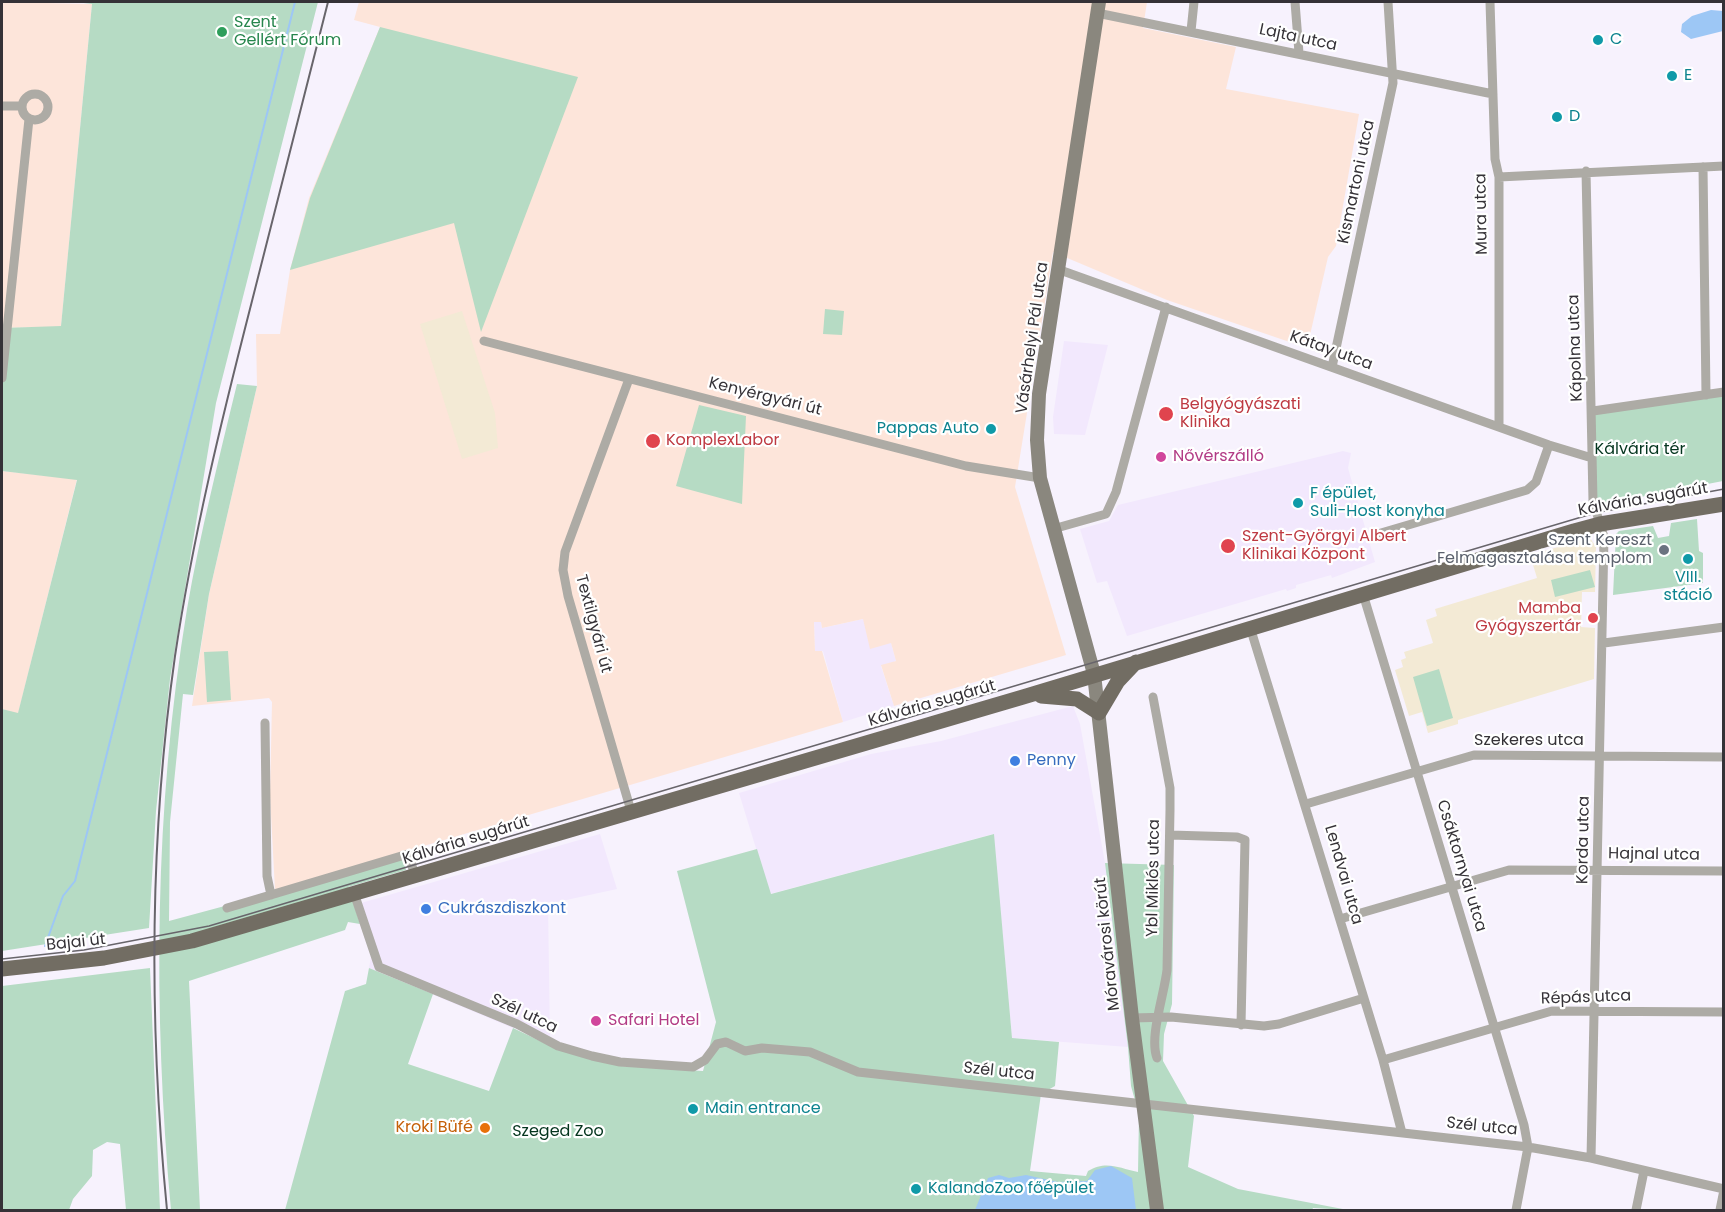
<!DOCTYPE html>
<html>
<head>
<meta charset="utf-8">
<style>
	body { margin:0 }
	#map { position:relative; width:1725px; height:1212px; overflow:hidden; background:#f7f2fd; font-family:Poppins,sans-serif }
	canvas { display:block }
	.frame { position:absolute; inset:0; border:3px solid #353237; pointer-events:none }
</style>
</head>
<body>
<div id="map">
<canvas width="1725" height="1212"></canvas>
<div class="frame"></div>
</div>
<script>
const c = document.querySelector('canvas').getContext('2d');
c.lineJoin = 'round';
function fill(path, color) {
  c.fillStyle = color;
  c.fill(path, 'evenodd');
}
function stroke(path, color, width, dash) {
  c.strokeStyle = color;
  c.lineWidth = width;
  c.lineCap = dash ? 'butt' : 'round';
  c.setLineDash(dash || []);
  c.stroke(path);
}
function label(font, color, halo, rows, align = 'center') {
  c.font = font + ' Poppins,sans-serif';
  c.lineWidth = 4.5;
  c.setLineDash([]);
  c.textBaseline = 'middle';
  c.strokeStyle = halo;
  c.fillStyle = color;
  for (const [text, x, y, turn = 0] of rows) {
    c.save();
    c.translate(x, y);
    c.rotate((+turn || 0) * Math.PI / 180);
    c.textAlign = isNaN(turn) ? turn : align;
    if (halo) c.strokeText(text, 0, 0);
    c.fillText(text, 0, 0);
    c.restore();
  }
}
fill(new Path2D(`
	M1064,341L1108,345L1085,435L1054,434L1053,417Z
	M1343,451L1351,453L1348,468L1375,562L1332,578L1331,575L1296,585V588L1287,591L1286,589L1127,636L1107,581L1097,583L1080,529L1109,521L1118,505Z
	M863,619L891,643L896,661L881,666L894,706L843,722L823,651H815L814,622H821L822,628Z
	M1073,706L1080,724L1105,863L1128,1047L1012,1038L993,834L770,894L739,793L871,754L941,741Z
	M600,834L617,889L548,904L550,1038L510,1027L369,968L371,957L354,905Z`), '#f2e8fd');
fill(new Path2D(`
	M2,2L92,4L61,327L2,328Z
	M359,2H1147L1143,28L1236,47L1226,89L1359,114L1336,246L1328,257L1307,348L1167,300L1053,252L1015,487L1066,655L894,706L881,665L896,661L891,643L870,649L863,619L822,628L821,622H814L815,651H822L843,722L275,890L270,795L272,702L269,698L192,706L209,594L257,386L256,334H280L290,270L309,198L380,27L354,20Z
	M2,471L77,479L18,714L2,709Z`), '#fde5da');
fill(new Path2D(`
	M462,311L495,413L498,448L462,459L420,324Z
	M1590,538L1596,547L1595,592H1582L1581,627L1595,628L1594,679L1458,720V724L1428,733L1422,712L1409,716L1395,670L1403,667L1401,660L1406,658L1404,652L1433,643L1426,620L1437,616L1435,609L1537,578L1530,555Z`), '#f3ead5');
fill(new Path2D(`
	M75,2H318L216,403L170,679L156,811L149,928L2,951V709L18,713L77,480L2,471V328L61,326L92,4Z
	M380,27L578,77L481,332L454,223L290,270L310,198Z
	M825,309L844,311L842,335L823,334Z
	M237,384L257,386L209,594L193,695L183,694L170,822L169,921L403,858L406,870L348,887L360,924L348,922L345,930L189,981L200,1210H171C153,1010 154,809 187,609C200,534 219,458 237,384Z
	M1723,392V481L1594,506L1593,411Z
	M699,405L746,416L742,504L676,486Z
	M1697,519L1699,551L1703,553V583L1613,595L1616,534L1619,531L1653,526L1658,538L1669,536L1671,523Z
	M1590,570L1595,587L1555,597L1551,580Z
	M228,651L231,700L207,702L204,652Z
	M1439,669L1453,718L1427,726L1413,677Z
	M994,834L1012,1038L1059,1042L1055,1086L1041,1094L1030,1171L1086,1176L1088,1171C1106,1160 1119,1168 1138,1172L1139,1115L1131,1086L1128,1047L1105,863L1174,865L1172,1004L1164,1034L1163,1061L1194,1116L1188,1167L1238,1189L1348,1210L1313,1208L1312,1210H285L345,991L366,984L369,968L433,994L408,1064L489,1091L513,1028L557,1049L621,1066L703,1071L716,1022L677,871L757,849L771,894Z
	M150,968L160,1210H126L120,1144L107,1142L93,1150L92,1176L73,1199L69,1210H2V986Z`), '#b6dbc4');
fill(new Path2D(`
	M1711,10L1723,11V31L1691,39L1681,32L1682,24L1692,16Z
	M1111,1166L1132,1178L1136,1210H975L988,1178L999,1175L1009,1178L1026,1175L1058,1182L1087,1181L1095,1170Z`), '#9dc7f5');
stroke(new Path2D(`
	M45,946L63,896L75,881L295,2`), '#9dc7f5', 2);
stroke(new Path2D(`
	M1295,2L1299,53
	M1490,2L1495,159L1499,177V427
	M1097,13L1493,94
	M1191,31L1194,2
	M22 107a13 13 0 1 1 26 0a13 13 0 1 1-26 0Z
	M2,106H22
	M1703,167L1706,395
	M1586,171L1593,501L1604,537L1591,1158
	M1499,177L1724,166
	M1060,270L1549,445L1592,458
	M484,341L966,466L1040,478
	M1332,367L1393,83L1388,2
	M2,378L29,119
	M629,379L565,552L563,570L568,596L631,811
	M1593,411L1724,392
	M1053,529L1106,514L1116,492L1166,307
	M1381,533L1527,490L1536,482L1549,445
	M1363,594L1524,1125L1528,1147L1516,1210
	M1250,627L1383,1060L1402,1133
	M1604,643L1724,627
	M1153,697L1170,788V810L1167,970C1164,996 1149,1037 1157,1058
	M265,723L267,876L271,895
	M1306,804L1474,755L1724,757
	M1170,835L1237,837L1245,840L1241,1025
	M354,893L379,967L517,1024L558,1046L592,1056L620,1062L693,1067L705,1060L717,1044L726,1042L745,1051L762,1048L810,1052L858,1072L1528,1147L1591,1158L1724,1189
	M227,908L408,854L415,875
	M1340,919L1509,870L1724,871
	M1132,1018L1171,1017L1264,1026L1279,1024L1364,998
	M1383,1060L1552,1011L1724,1012
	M1636,1210L1644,1171
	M1720,1210L1724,1190`), '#adaba5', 9);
stroke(new Path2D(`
	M1099,2L1039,394L1037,440L1040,478L1094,674L1132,1018L1157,1210`), '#8a877e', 14);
stroke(new Path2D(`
	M1041,696L1077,699L1099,713L1118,681L1136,662
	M2,969L104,958L192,941L1023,697L1574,531L1600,524L1724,504`), '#726d63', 15);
stroke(new Path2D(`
	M2,959L84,950L209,926L1595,513L1724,489`), '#68656b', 1.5);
stroke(new Path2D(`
	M167,1210C149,1026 149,840 175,656C193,536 222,418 252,301C278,201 303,101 328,2`), '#68656b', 2);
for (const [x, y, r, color] of [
	[222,32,6,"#2e9e5b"],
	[1598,40,6,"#0f9aa8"],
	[1672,76,6,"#0f9aa8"],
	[1557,117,6,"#0f9aa8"],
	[1166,414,8,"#e0444e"],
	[991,429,6,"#0f9aa8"],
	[653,441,8,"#e0444e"],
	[1161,457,6,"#d1479c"],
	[1298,503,6,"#0f9aa8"],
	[1228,546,8,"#e0444e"],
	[1664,550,6,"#6b7280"],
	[1688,559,6,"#0f9aa8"],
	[1593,618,6,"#e0444e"],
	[1015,761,6,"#3f7fe0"],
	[426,909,6,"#3f7fe0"],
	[596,1021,6,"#d1479c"],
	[693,1109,6,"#0f9aa8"],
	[485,1128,6,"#e8710a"],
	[916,1189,6,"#0f9aa8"]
]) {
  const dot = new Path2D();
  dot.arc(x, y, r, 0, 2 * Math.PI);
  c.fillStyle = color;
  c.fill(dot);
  stroke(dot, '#fff', 2);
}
label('16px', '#27864d', '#fff', [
	["Szent",234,23],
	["Gellért Fórum",234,41]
], 'left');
label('16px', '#353237', '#fff', [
	["Lajta utca",1298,38,12],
	["Kismartoni utca",1357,182,-78],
	["Mura utca",1482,214,-91],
	["Vásárhelyi Pál utca",1033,338,-82],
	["Kápolna utca",1576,348,-92],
	["Kátay utca",1331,351,20],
	["Kenyérgyári út",765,397,14],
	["Kálvária sugárút",1643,500,-10],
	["Textilgyári út",593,624,75],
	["Kálvária sugárút",932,704,-16],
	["Szekeres utca",1529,741],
	["Korda utca",1584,840,-89],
	["Kálvária sugárút",466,841,-17],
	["Hajnal utca",1654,855,1],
	["Csáktornyai utca",1461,866,73],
	["Lendvai utca",1343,875,74],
	["Ybl Miklós utca",1154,878,-89],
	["Bajai út",76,943,-6],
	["Móravárosi körút",1108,944,-96],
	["Répás utca",1586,998,-2],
	["Szél utca",524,1014,25],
	["Szél utca",999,1072,6],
	["Szél utca",1482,1127,6]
]);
label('16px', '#0d838f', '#fff', [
	["C",1610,40],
	["E",1684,76],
	["D",1569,117],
	["Pappas Auto",979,429,"right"],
	["F épület,",1310,494],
	["Suli-Host konyha",1310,512],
	["VIII.",1688,578,"center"],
	["stáció",1688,596,"center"],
	["Main entrance",705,1109],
	["KalandoZoo főépület",928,1189]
], 'left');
label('16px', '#be3a42', '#fff', [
	["Belgyógyászati",1180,405],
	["Klinika",1180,423],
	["KomplexLabor",666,441],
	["Szent-Györgyi Albert",1242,537],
	["Klinikai Központ",1242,555],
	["Mamba",1581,609,"right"],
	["Gyógyszertár",1581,627,"right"]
], 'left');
label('16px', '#04351e', '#fff', [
	["Kálvária tér",1640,450],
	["Szeged Zoo",558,1132]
]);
label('16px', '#b23c85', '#fff', [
	["Nővérszálló",1173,457],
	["Safari Hotel",608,1021]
], 'left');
label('16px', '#5b616d', '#fff', [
	["Szent Kereszt",1652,541],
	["Felmagasztalása templom",1652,559]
], 'right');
label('16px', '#366cbe', '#fff', [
	["Penny",1027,761],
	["Cukrászdiszkont",438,909]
], 'left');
label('16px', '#c56008', '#fff', [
	["Kroki Büfé",473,1128]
], 'right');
</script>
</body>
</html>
